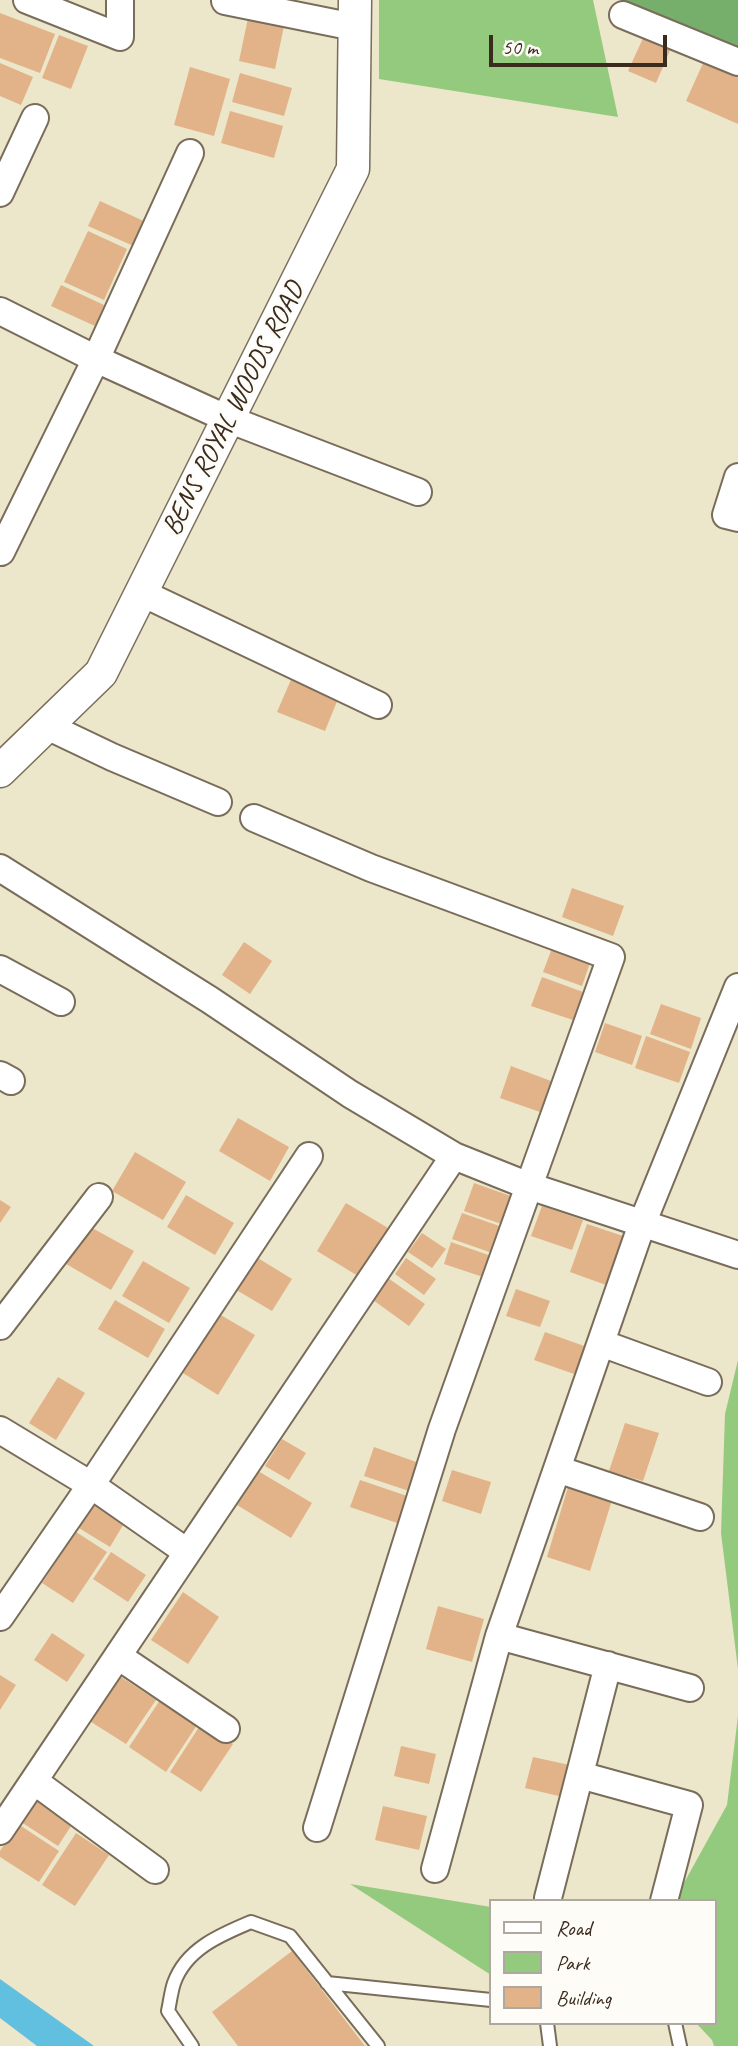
<!DOCTYPE html>
<html>
<head>
<meta charset="utf-8">
<style>
	body { margin:0 }
	#map { position:relative; width:738px; height:2046px; overflow:hidden; background:#ece6ca; font-family:Caveat,sans-serif }
	canvas { display:block }
	.legend { position:absolute; left:489px; top:1899px; width:228px; height:126px; box-sizing:border-box; background:#fdfcf7; border:2px solid #afa8a0; margin:0; padding:9px 12px; list-style:none; font-size:21px; color:#3b2a1e }
	.legend li { display:flex; align-items:center; gap:14px; height:35px }
	.legend b { width:35px; border:2px solid #afa8a0 }
	.scale { position:absolute; left:489px; top:35px; width:178px; height:32px; box-sizing:border-box; border:4px solid #3b2a1e; border-top:0; padding-left:9px; font-size:21px; line-height:24px; white-space:nowrap; color:#3b2a1e; -webkit-text-stroke:5px #fdfcf7; paint-order:stroke }
</style>
</head>
<body>
<div id="map">
<canvas width="738" height="2046"></canvas>
<ul class="legend">
<li><b style="height:9px;background:#fff"></b>Road</li>
<li><b style="height:19px;background:#93ca7d"></b>Park</li>
<li><b style="height:19px;background:#e2b388"></b>Building</li>
</ul>
<div class="scale">50 m</div>
</div>
<script>
const c = document.querySelector('canvas').getContext('2d');
c.lineJoin = 'round';
function fill(path, color) {
  c.fillStyle = color;
  c.fill(path, 'evenodd');
}
function stroke(path, color, width, dash) {
  c.strokeStyle = color;
  c.lineWidth = width;
  c.lineCap = dash ? 'butt' : 'round';
  c.setLineDash(dash || []);
  c.stroke(path);
}
function label(font, color, halo, rows, align = 'center') {
  c.font = font + ' Caveat,sans-serif';
  c.lineWidth = 5;
  c.setLineDash([]);
  c.textBaseline = 'middle';
  c.strokeStyle = halo;
  c.fillStyle = color;
  for (const [text, x, y, turn = 0] of rows) {
    c.save();
    c.translate(x, y);
    c.rotate((+turn || 0) * Math.PI / 180);
    c.textAlign = isNaN(turn) ? turn : align;
    if (halo) c.strokeText(text, 0, 0);
    c.fillText(text, 0, 0);
    c.restore();
  }
}
fill(new Path2D(`
	M379,0H593L618,117L379,79Z
	M738,1360V1669L721,1533L725,1414Z
	M738,1716V2046H714L712,2040L696,2023H715V1901H674L727,1805Z
	M350,1884L491,1907V1975Z`), '#93ca7d');
fill(new Path2D(`
	M620,0H738V52Z`), '#76ae6c');
fill(new Path2D(`
	M0,1979L94,2046H37L0,2018Z`), '#61bfdf');
fill(new Path2D(`
	M0,13L55,34L40,73L0,58Z
	M248,18L284,26L275,69L239,61Z
	M59,35L88,46L71,89L42,78Z
	M644,36L671,48L656,83L628,71Z
	M704,61L738,76V124L686,101Z
	M0,63L33,77L21,105L0,96Z
	M190,67L230,79L214,136L174,125Z
	M240,73L292,88L284,116L232,102Z
	M230,111L283,126L274,158L221,143Z
	M100,201L148,223L136,247L88,226Z
	M88,231L127,249L104,300L64,282Z
	M61,285L104,305L95,326L51,306Z
	M293,675L340,694L325,731L277,712Z
	M572,888L624,906L613,936L562,917Z
	M244,942L272,961L250,994L222,975Z
	M554,943L592,957L582,986L543,972Z
	M542,977L583,992L573,1020L531,1006Z
	M661,1004L701,1018L691,1049L650,1034Z
	M605,1023L642,1036L632,1065L595,1052Z
	M646,1036L690,1052L679,1083L635,1068Z
	M511,1066L551,1081L540,1112L500,1098Z
	M238,1118L289,1147L270,1181L219,1151Z
	M135,1152L186,1182L163,1220L112,1191Z
	M474,1183L519,1199L510,1227L464,1211Z
	M186,1195L234,1223L215,1255L167,1227Z
	M0,1200L11,1207L0,1223Z
	M346,1203L388,1228L358,1276L317,1251Z
	M542,1206L583,1220L572,1250L531,1236Z
	M462,1213L508,1229L498,1255L452,1239Z
	M83,1223L134,1251L111,1290L61,1261Z
	M587,1224L623,1236L606,1285L570,1272Z
	M422,1233L446,1249L432,1268L408,1252Z
	M451,1242L497,1258L489,1279L444,1264Z
	M253,1255L292,1279L272,1311L233,1288Z
	M406,1258L436,1279L424,1295L395,1274Z
	M143,1261L190,1288L169,1323L122,1296Z
	M388,1278L425,1304L409,1326L373,1300Z
	M516,1289L550,1301L540,1327L506,1316Z
	M115,1300L165,1329L148,1358L98,1329Z
	M219,1314L255,1335L218,1395L183,1373Z
	M545,1332L587,1347L577,1375L534,1360Z
	M58,1377L85,1393L56,1440L29,1423Z
	M625,1423L659,1433L643,1481L609,1471Z
	M282,1439L306,1453L289,1480L265,1466Z
	M374,1447L422,1464L412,1492L364,1476Z
	M452,1470L491,1482L481,1514L442,1501Z
	M258,1471L312,1503L291,1538L237,1505Z
	M360,1480L410,1497L400,1524L350,1507Z
	M568,1487L612,1500L590,1571L547,1557Z
	M90,1498L126,1520L110,1547L74,1525Z
	M76,1532L107,1552L73,1603L42,1583Z
	M111,1552L146,1575L128,1602L93,1579Z
	M183,1592L219,1617L188,1664L151,1640Z
	M438,1606L484,1619L472,1662L426,1649Z
	M52,1633L85,1655L67,1682L34,1660Z
	M0,1675L16,1685L0,1710Z
	M118,1675L156,1700L126,1744L88,1720Z
	M160,1700L197,1725L166,1772L129,1747Z
	M201,1724L233,1744L201,1792L170,1772Z
	M401,1746L436,1754L429,1784L394,1776Z
	M533,1757L574,1766L567,1798L525,1788Z
	M34,1797L73,1823L58,1846L18,1820Z
	M383,1806L427,1816L419,1850L375,1840Z
	M18,1824L59,1851L39,1882L0,1857V1851Z
	M76,1833L109,1855L75,1906L42,1885Z
	M292,1951L365,2046H238L212,2012Z`), '#e2b388');
const service = new Path2D(`
	M327,1983L491,2000
	M547,2023L550,2046
	M675,2023L680,2046
	M192,2046L168,2011C170,2002 171,1992 174,1983C186,1949 220,1935 251,1922L290,1936L378,2046`);
const minor = new Path2D(`
	M27,0L120,37V0
	M225,1L354,27
	M623,15L738,62
	M0,193L35,118
	M0,311L96,359L228,419L418,492
	M738,477L726,515L738,518
	M1,552L96,359L190,153
	M142,593L378,705
	M47,726L112,757L218,802
	M254,818L371,868L611,957L442,1429L317,1828
	M0,868L210,1000L350,1094L454,1156L529,1186L738,1255
	M0,969L61,1002
	M0,1075L11,1081
	M0,1326L99,1197
	M601,1343L708,1382
	M0,1430L91,1485L187,1552
	M557,1469L700,1517
	M0,1617L91,1485L309,1156
	M499,1636L690,1688
	M118,1656L226,1729
	M580,1775L689,1805L664,1901
	M34,1781L155,1870
	M0,1831L454,1156
	M435,1869L499,1636L642,1224L738,987
	M548,1898L608,1665`);
const tertiary = new Path2D(`
	M0,771L101,673L353,169L355,0`);
stroke(service, '#796c5a', 16);
stroke(minor, '#796c5a', 30);
stroke(tertiary, '#796c5a', 35);
stroke(service, '#fff', 12);
stroke(minor, '#fff', 26);
stroke(tertiary, '#fff', 32);
label('28px', '#3b2a1e', '#fdfcf7', [
	["BENS ROYAL WOODS ROAD",234,409,-63]
]);
</script>
</body>
</html>
